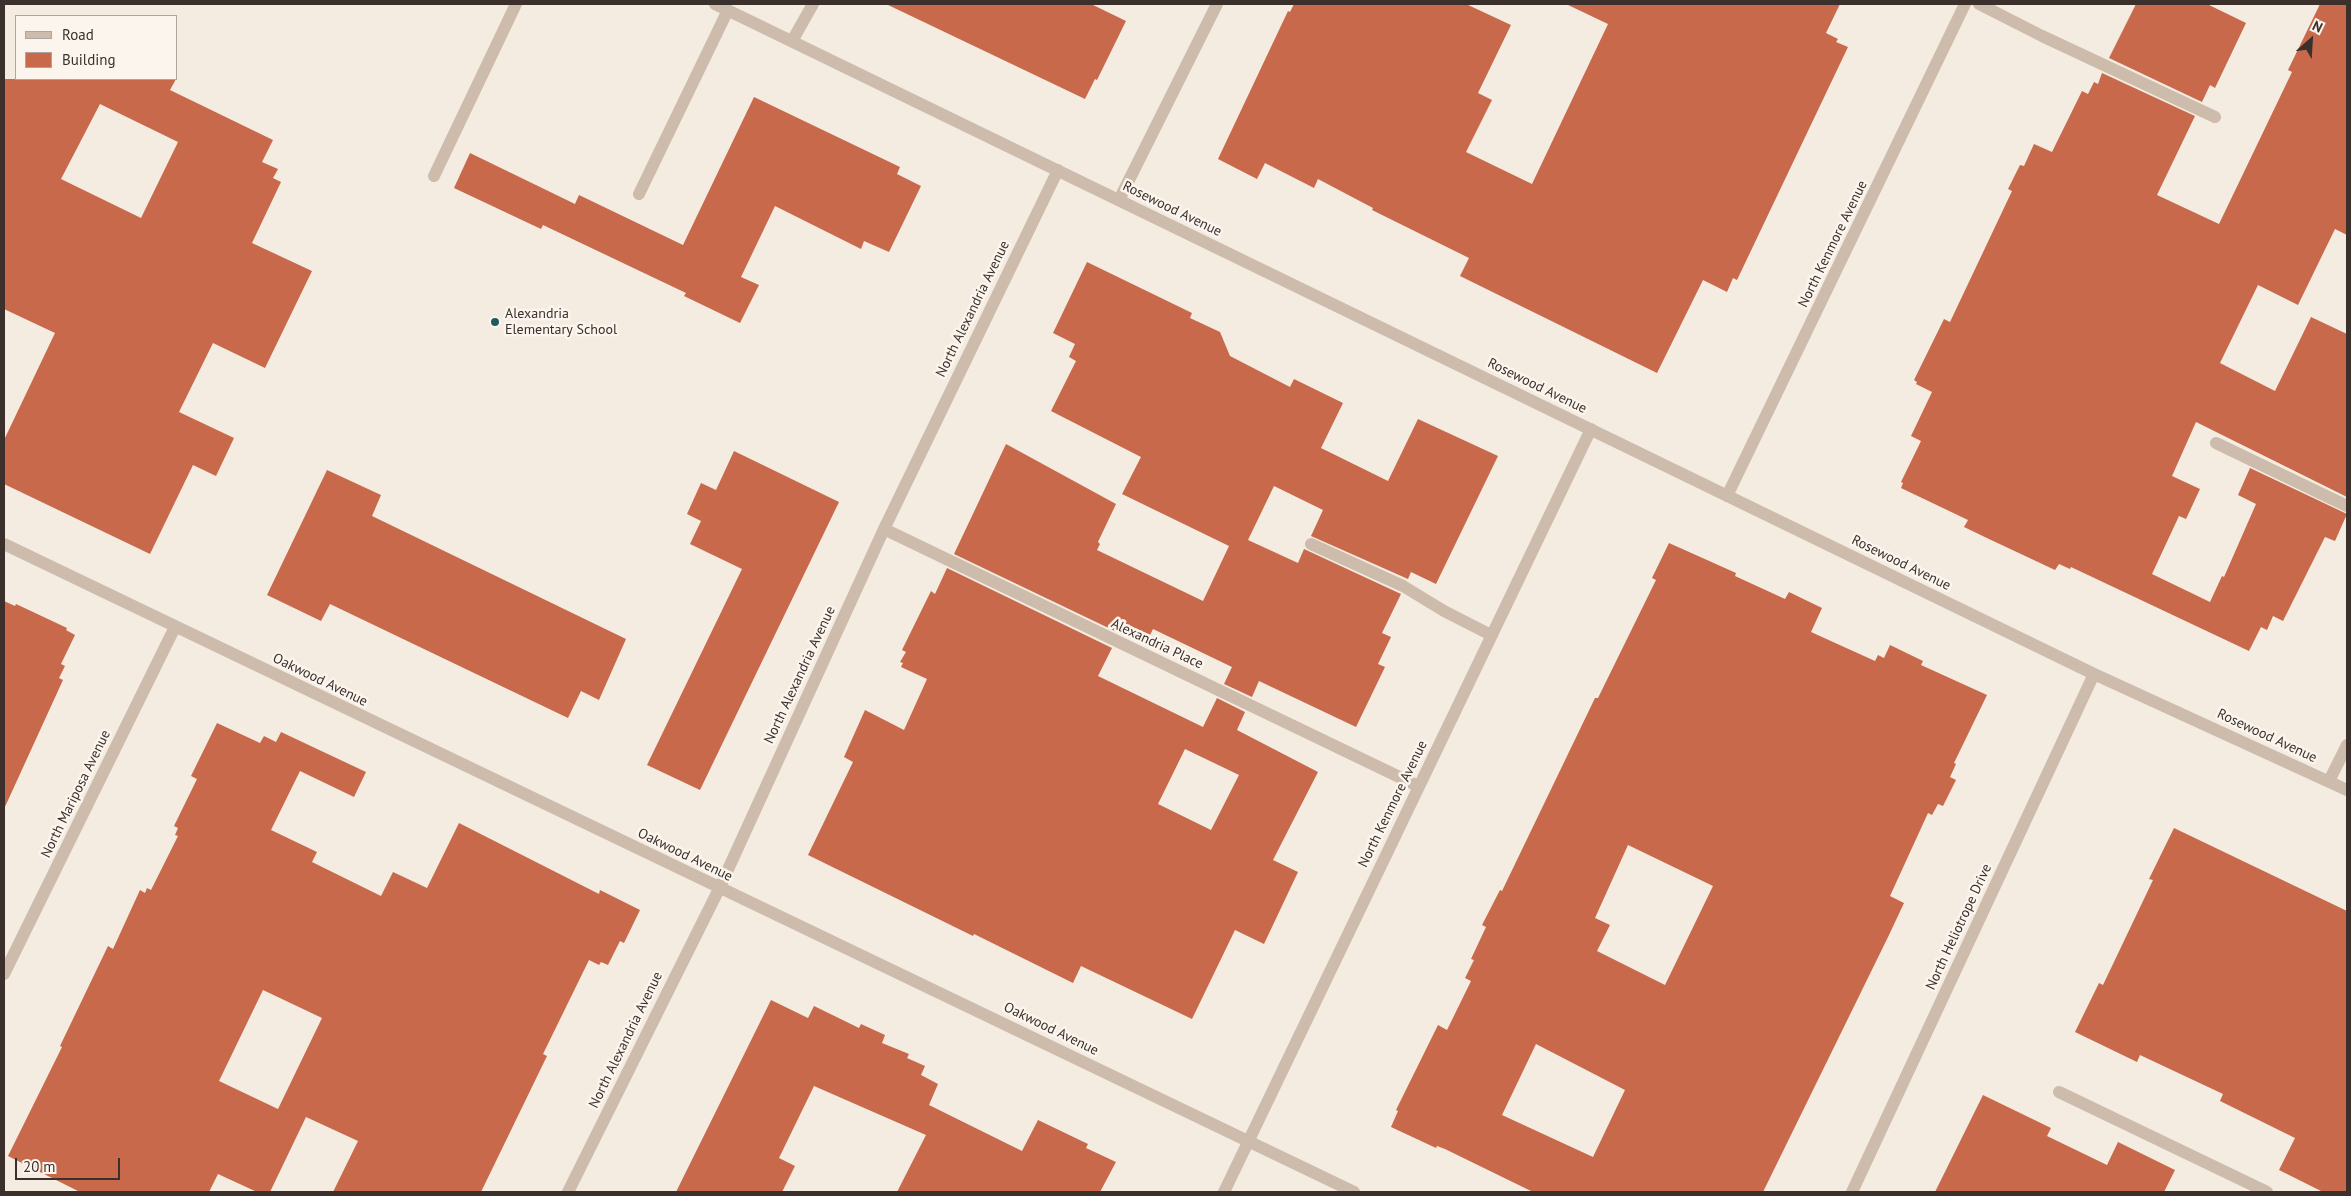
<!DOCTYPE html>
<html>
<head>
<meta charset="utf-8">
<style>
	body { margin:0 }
	#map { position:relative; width:2351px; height:1196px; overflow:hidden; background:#f4ebe1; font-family:"PT Sans",sans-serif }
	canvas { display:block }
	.frame { position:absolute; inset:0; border:5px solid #3b302b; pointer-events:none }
	.legend { position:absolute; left:15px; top:15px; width:162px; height:65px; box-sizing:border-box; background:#fbf5ee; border:1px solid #aea6a0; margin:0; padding:6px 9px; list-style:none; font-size:15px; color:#3b302b }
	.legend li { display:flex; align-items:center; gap:10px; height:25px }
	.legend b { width:25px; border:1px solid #aea6a0 }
	.north { position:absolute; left:2286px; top:15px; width:50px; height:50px; -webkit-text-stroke:4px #fbf5ee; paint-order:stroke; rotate:26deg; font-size:14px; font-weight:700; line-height:20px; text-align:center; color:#3b302b }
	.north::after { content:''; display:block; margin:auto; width:18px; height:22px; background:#3b302b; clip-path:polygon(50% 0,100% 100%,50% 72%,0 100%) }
	.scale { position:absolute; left:15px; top:1158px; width:105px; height:22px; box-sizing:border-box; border:2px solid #3b302b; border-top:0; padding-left:6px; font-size:15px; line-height:18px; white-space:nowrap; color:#3b302b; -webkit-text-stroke:4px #fbf5ee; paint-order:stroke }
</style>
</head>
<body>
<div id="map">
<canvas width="2351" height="1196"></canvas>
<div class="frame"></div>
<ul class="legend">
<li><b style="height:6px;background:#cdbbac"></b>Road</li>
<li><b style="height:14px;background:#c8694b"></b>Building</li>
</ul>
<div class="north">N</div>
<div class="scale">20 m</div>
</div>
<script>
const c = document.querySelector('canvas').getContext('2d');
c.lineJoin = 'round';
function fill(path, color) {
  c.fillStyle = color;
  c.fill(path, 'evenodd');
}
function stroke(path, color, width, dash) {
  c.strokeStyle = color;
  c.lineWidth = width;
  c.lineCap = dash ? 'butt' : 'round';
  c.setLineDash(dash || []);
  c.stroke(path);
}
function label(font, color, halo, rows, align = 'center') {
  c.font = font + ' "PT Sans",sans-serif';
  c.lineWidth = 5;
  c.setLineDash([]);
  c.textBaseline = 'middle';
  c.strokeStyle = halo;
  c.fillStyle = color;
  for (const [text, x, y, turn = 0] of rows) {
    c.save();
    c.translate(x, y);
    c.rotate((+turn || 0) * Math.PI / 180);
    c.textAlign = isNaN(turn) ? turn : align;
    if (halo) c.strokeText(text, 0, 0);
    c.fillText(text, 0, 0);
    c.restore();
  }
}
fill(new Path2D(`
	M886,4H1091L1126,21L1097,80L1095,79L1085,99Z
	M1294,4H1466L1511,25L1478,93L1492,100L1466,152L1532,184L1608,24L1566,4H1840L1826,33L1838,39L1836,42L1848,47L1737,280L1733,278L1727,292L1703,280L1657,373L1460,276L1469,258L1372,210L1373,208L1318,179L1314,188L1265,163L1257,179L1218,159L1288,11L1290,12Z
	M2136,4H2207L2246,23L2215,88L2210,85L2202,102L2109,58Z
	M2320,4H2347V235L2335,229L2298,305L2258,285L2220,363L2275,391L2311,317L2347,334V497L2196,422L2172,476L2200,489L2186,519L2179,516L2152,574L2210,602L2222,576L2224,577L2256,504L2238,495L2250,468L2347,514L2335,541L2325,537L2283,621L2273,616L2267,630L2261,627L2249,651L2071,567L2070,569L2059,564L2055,570L1989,539L1964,527L1968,520L1901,488L1903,483L1901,482L1921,441L1911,436L1932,392L1916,384L1917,382L1914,380L1944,319L1950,322L2012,191L2008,189L2020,165L2024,166L2034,144L2052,152L2082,91L2088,94L2094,82L2098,84L2102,73L2195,116L2157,195L2219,224L2292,72L2288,70Z
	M4,79H176L170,90L273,140L262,162L278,169L273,178L281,182L252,243L312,271L265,368L213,343L179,412L234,438L216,476L193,465L150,554L4,484V440L55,333L4,309ZM100,104L178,142L141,218L61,179Z
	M754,97L900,167L897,174L921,186L889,252L864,241L861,249L775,206L741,277L759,285L740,323L684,296L686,293L543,225L541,229L454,188L470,153L575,204L579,195L683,245Z
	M1087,262L1192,313L1190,318L1220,332L1230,356L1290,387L1294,379L1343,403L1321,448L1388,481L1418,419L1498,456L1436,584L1411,572L1408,579L1311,536L1323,510L1274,486L1248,540L1298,563L1304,549L1401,594L1382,633L1391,637L1378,664L1385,667L1356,727L1259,681L1252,697L1224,684L1232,667L1153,629L1150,635L1124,623L1119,633L954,554L1006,444L1116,504L1098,542L1100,544L1097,550L1203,601L1229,546L1122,494L1141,457L1051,411L1076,361L1069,357L1075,344L1053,333Z
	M734,451L839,502L700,790L647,765L742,569L690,544L701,521L687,514L701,483L716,490Z
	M327,470L381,495L372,516L626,639L599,700L581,691L568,718L330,604L321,621L267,595Z
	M1669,543L1736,573L1735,576L1785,599L1789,592L1822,608L1811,632L1875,661L1878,655L1884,658L1890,645L1923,661L1921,665L1987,695L1954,763L1956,764L1950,777L1956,780L1943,806L1938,804L1932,815L1928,813L1890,896L1904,903L1889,935L1763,1192H1533L1445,1149L1437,1146L1436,1148L1391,1127L1398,1111L1396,1110L1438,1025L1447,1030L1471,981L1465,978L1474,960L1471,959L1486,927L1482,925L1500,890L1502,891L1595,698H1598L1656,580L1652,578ZM1628,845L1713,886L1665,985L1597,951L1610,925L1595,918ZM1536,1044L1625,1090L1593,1157L1502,1115Z
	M947,568L1112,648L1098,676L1203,727L1217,698L1245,712L1237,730L1318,772L1273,860L1298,872L1264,944L1235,930L1192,1019L1081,966L1073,983L974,934L973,936L808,855L853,762L844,757L865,710L904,730L927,679L901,667L903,663L900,662L906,652L902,650L931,591L935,594ZM1185,749L1239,775L1211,830L1158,804Z
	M4,601L15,606L16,604L67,628L66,630L75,635L61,664L65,666L59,678L63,680L4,809Z
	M217,723L260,743L264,736L276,742L281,732L366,772L354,797L300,771L271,830L317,852L312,862L381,896L393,872L427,888L459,823L599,894L600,890L640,910L624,943L620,941L608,965L601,962L599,965L589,960L543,1054L547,1056L481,1192H333L358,1141L306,1117L270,1192H257L218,1174L209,1192H80L8,1156L62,1047L60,1046L108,946L113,949L140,890L145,893L147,888L151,890L178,836L175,835L178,828L174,826L197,779L191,776ZM263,990L322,1018L278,1109L219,1081Z
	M2174,828L2347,911V1192H2323L2279,1170L2295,1138L2220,1101L2223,1094L2140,1055L2137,1062L2075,1032L2099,983L2103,985L2153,880L2149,879Z
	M771,1000L808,1018L814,1006L859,1028L861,1024L885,1035L882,1043L909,1054L907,1058L925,1066L921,1075L938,1084L929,1105L1022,1151L1038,1120L1088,1144L1086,1148L1116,1162L1100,1192H897L926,1135L814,1086L779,1158L795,1166L782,1192H676Z
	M1983,1095L2051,1128L2047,1136L2107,1165L2118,1142L2175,1170L2164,1192H1935Z`), '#c8694b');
stroke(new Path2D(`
	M715,4L2094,674L2347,790
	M1979,4L2042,36L2215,117
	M792,41L813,4
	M434,176L516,4
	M639,194L728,10
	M1119,200L1217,4
	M2216,443L2347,506
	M1727,496L1965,4
	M884,529L1418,786
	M4,544L1354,1192
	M1311,544L1403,586L1444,611L1491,635
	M2329,781L2347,745
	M4,974L175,627
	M2059,1092L2267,1192
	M568,1192L719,889L884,529L1058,170
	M1224,1192L1591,429
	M1852,1192L2094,674`), '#cdbbac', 12);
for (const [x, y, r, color] of [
	[495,322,5,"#1f5a5e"]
]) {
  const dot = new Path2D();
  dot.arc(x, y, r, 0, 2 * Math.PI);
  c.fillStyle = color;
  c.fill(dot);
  stroke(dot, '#fbf5ee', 2);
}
label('14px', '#3b302b', '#fbf5ee', [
	["Rosewood Avenue",1172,209,26],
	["North Kenmore Avenue",1833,244,-64],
	["North Alexandria Avenue",973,309,-64],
	["Rosewood Avenue",1537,386,26],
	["Rosewood Avenue",1901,563,26],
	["Alexandria Place",1157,644,25],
	["North Alexandria Avenue",800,675,-65],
	["Oakwood Avenue",320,680,26],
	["Rosewood Avenue",2267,736,25],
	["North Mariposa Avenue",76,794,-64],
	["North Kenmore Avenue",1393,804,-64],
	["Oakwood Avenue",685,855,26],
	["North Heliotrope Drive",1959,927,-65],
	["Oakwood Avenue",1051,1029,26],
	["North Alexandria Avenue",626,1040,-64]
]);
label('14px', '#3b302b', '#fbf5ee', [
	["Alexandria",505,314],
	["Elementary School",505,330]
], 'left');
</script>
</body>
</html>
